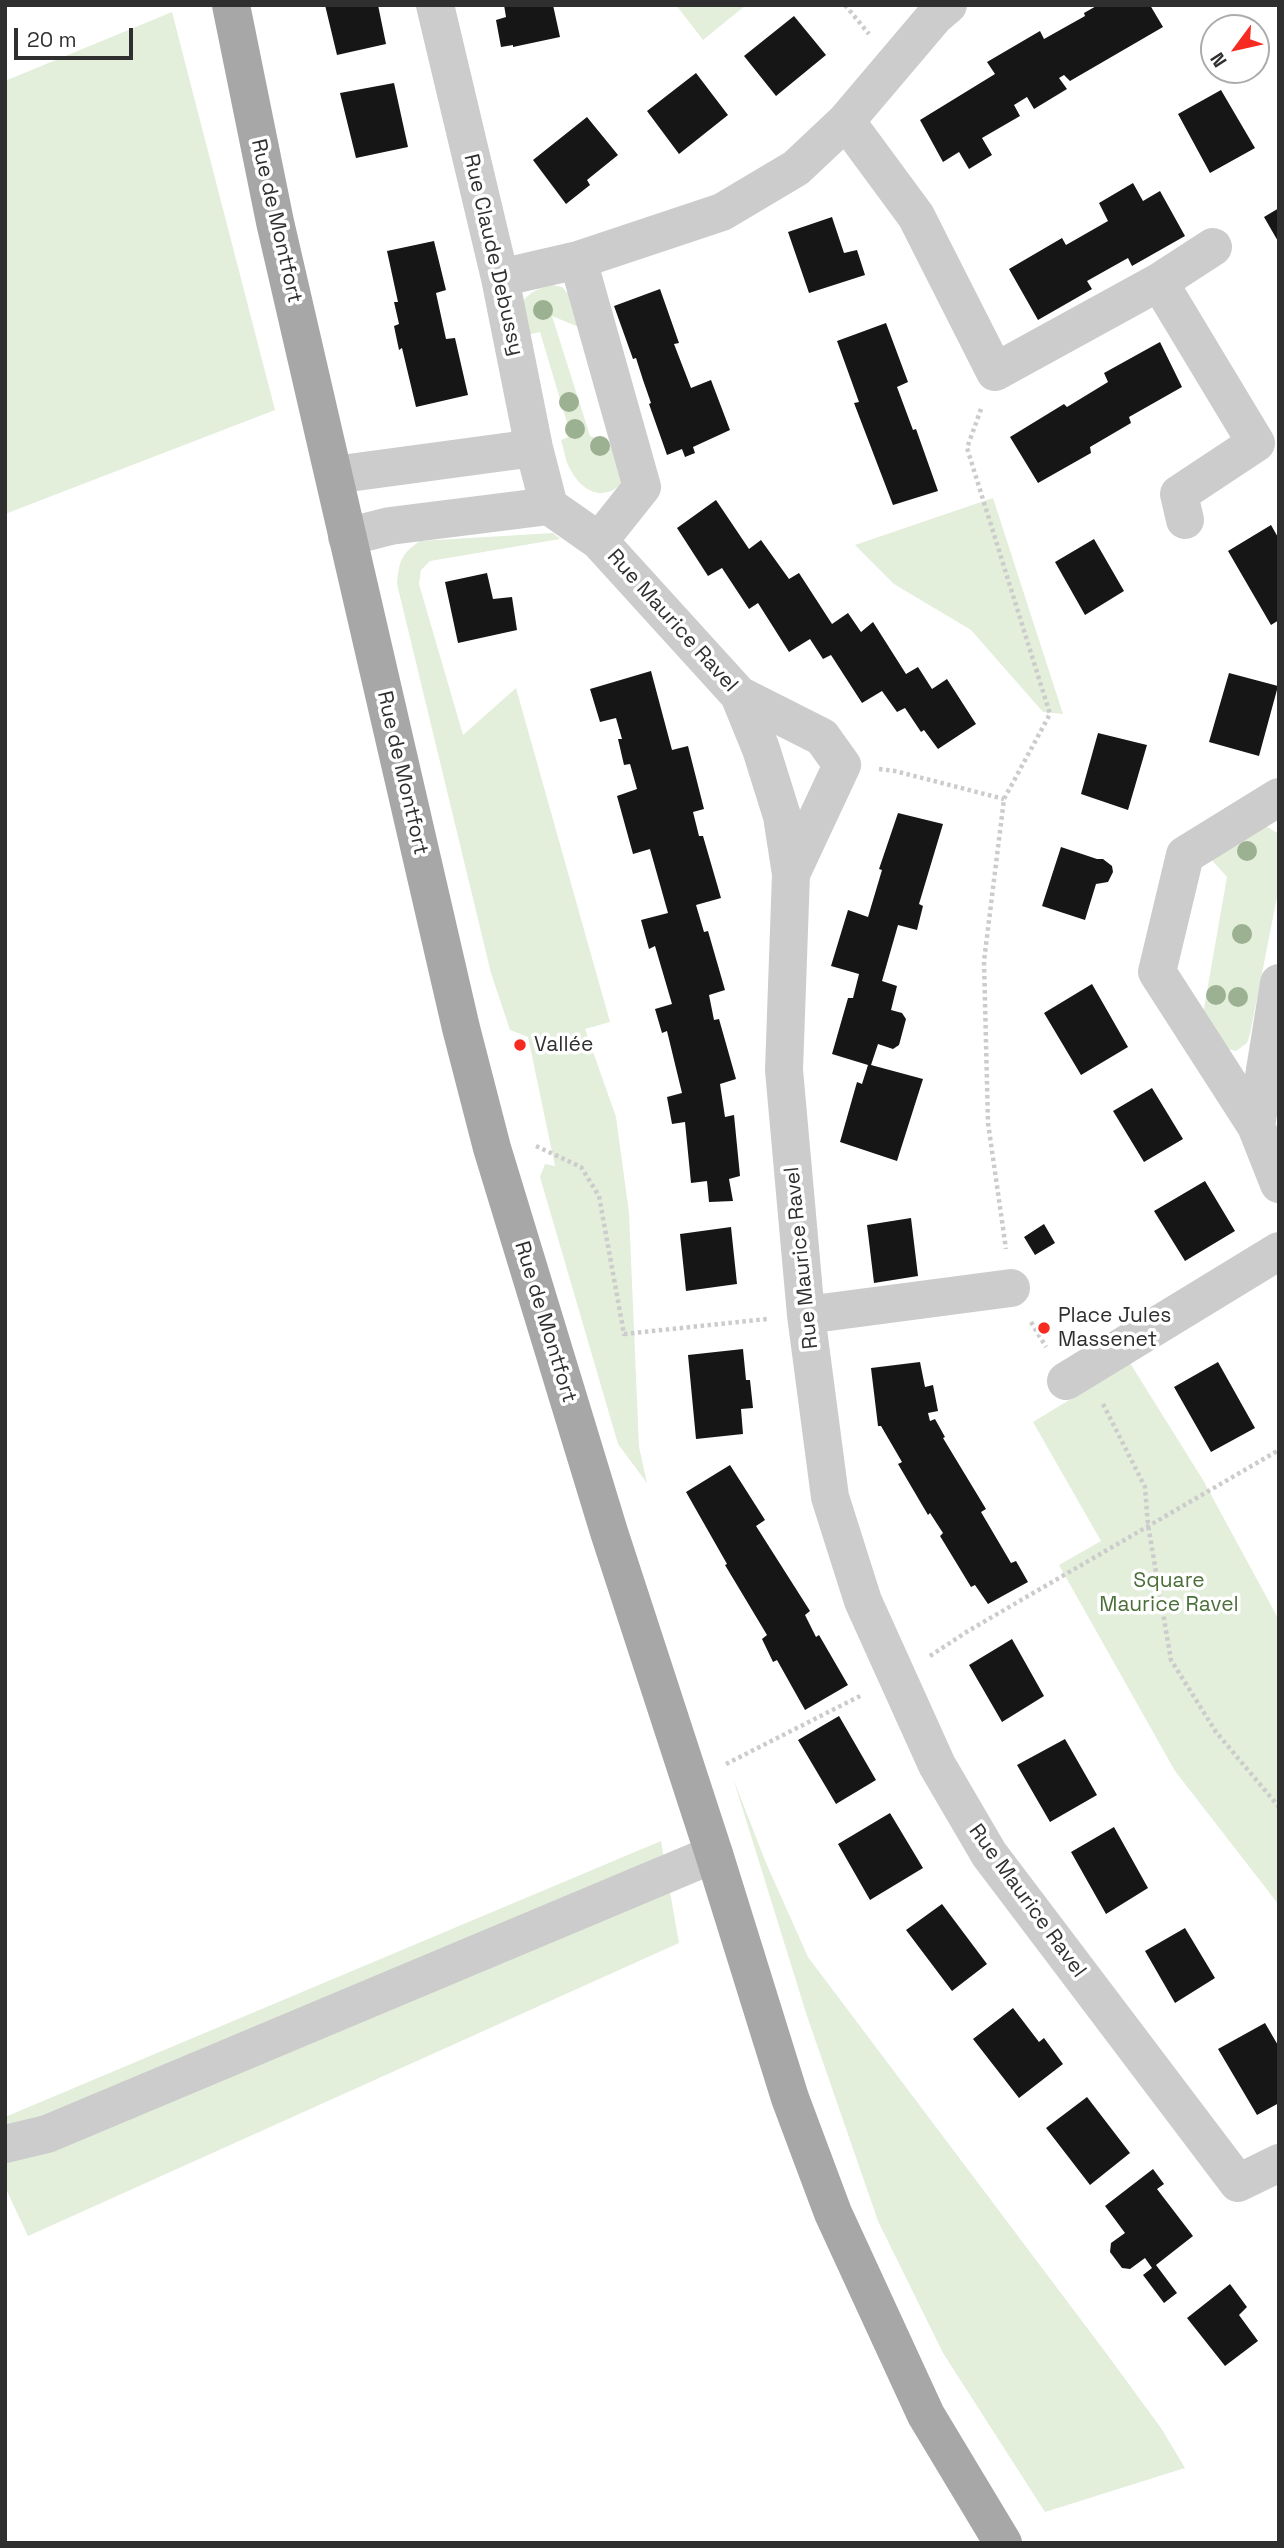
<!DOCTYPE html>
<html>
<head>
<meta charset="utf-8">
<style>
	body { margin:0 }
	#map { position:relative; width:1284px; height:2548px; overflow:hidden; background:#fff; font-family:"Space Grotesk",sans-serif }
	canvas { display:block }
	.frame { position:absolute; inset:0; border:7px solid #2f2f2f; pointer-events:none }
	.north { position:absolute; left:1200px; top:14px; width:70px; height:70px; box-sizing:border-box; background:#fff; border:2px solid #acacac; border-radius:50%; rotate:237deg; font-size:19px; font-weight:700; line-height:28px; text-align:center; color:#2f2f2f }
	.north::after { content:''; display:block; margin:auto; width:24px; height:32px; background:#f62a21; clip-path:polygon(50% 0,100% 100%,50% 72%,0 100%) }
	.scale { position:absolute; left:14px; top:28px; width:119px; height:32px; box-sizing:border-box; border:4px solid #2f2f2f; border-top:0; padding-left:9px; font-size:21px; line-height:24px; white-space:nowrap; color:#2f2f2f; -webkit-text-stroke:5px #fff; paint-order:stroke }
</style>
</head>
<body>
<div id="map">
<canvas width="1284" height="2548"></canvas>
<div class="frame"></div>
<div class="north">N</div>
<div class="scale">20 m</div>
</div>
<script>
const c = document.querySelector('canvas').getContext('2d');
c.lineJoin = 'round';
function fill(path, color) {
  c.fillStyle = color;
  c.fill(path, 'evenodd');
}
function stroke(path, color, width, dash) {
  c.strokeStyle = color;
  c.lineWidth = width;
  c.lineCap = dash ? 'butt' : 'round';
  c.setLineDash(dash || []);
  c.stroke(path);
}
function label(font, color, halo, rows, align = 'center') {
  c.font = font + ' "Space Grotesk",sans-serif';
  c.lineWidth = 7;
  c.setLineDash([]);
  c.textBaseline = 'middle';
  c.strokeStyle = halo;
  c.fillStyle = color;
  for (const [text, x, y, turn = 0] of rows) {
    c.save();
    c.translate(x, y);
    c.rotate((+turn || 0) * Math.PI / 180);
    c.textAlign = isNaN(turn) ? turn : align;
    if (halo) c.strokeText(text, 0, 0);
    c.fillText(text, 0, 0);
    c.restore();
  }
}
fill(new Path2D(`
	M676,5H746L703,40Z
	M172,12L275,410L5,514V81Z
	M552,285L562,287L569,295L579,327L552,316L590,436L619,446L625,480C605,504 581,492 569,467C565,459 564,449 561,440L571,436L540,332L527,335L520,305C529,292 537,289 552,285Z
	M993,498L1063,714L1043,712L971,630L894,584L855,545Z
	M553,533L560,539L430,561L421,570L419,584L463,735L516,688L610,1022L585,1029L616,1117L629,1213L639,1447L647,1483L618,1444L540,1177L545,1164L555,1166L528,1037L510,1030L491,973L397,584C399,561 401,554 420,541Z
	M1259,822L1279,834V887L1250,1034L1247,1043L1236,1051L1228,1049L1203,1014L1227,877L1209,857Z
	M1130,1363L1203,1480L1279,1620V1905L1175,1771L1059,1565L1101,1541L1033,1422Z
	M733,1778L766,1863L808,1957L1106,2353L1161,2428L1185,2468L1045,2512L943,2353L878,2221L807,2016Z
	M661,1841L679,1943L28,2236L5,2187V2117Z`), '#e3eedb');
fill(new Path2D(`
	M325,5H378L386,44L337,55Z
	M504,5H553L560,37L513,47V45L501,47L496,20L506,17Z
	M1098,5H1150L1163,27L1070,81L1064,75L1059,78L1067,89L1034,109L1027,97L1014,105L1020,116L982,138L992,155L969,169L959,152L943,162L920,120L995,74L987,62L1040,31L1044,39L1085,16L1084,13Z
	M794,16L826,55L776,96L744,56Z
	M696,73L728,115L679,154L647,111Z
	M394,83L408,147L356,158L340,93Z
	M1221,90L1255,148L1210,173L1178,114Z
	M587,117L618,155L587,180L590,185L566,204L533,160Z
	M1133,183L1143,201L1160,191L1185,236L1132,266L1128,258L1087,281L1092,289L1038,320L1009,269L1062,238L1066,245L1108,221L1099,203Z
	M1279,208V243L1264,217Z
	M832,217L844,253L857,250L865,275L809,293L788,232Z
	M434,241L446,290L436,293L446,339L455,338L468,395L416,407L402,348L399,350L394,326L399,324L394,302H398L387,251Z
	M660,289L679,343L674,344L691,388L711,380L730,430L693,447L695,453L685,457L682,449L667,455L649,404L651,403L643,380L636,358L633,359L614,306Z
	M886,323L908,382L897,387L913,430L916,429L938,491L893,505L854,403L859,402L837,341Z
	M1160,342L1182,387L1129,417L1131,423L1090,447L1091,453L1038,483L1010,437L1064,404L1067,407L1108,382L1104,373Z
	M716,500L749,549L761,540L789,579L799,573L832,624L848,613L861,632L873,622L906,674L918,667L932,689L947,679L976,724L938,749L924,730L921,732L905,708L897,712L882,691L862,703L831,655L823,659L810,639L789,652L758,603L749,609L722,568L708,576L677,528Z
	M1271,525L1279,539V620L1271,625L1228,551Z
	M1094,539L1124,591L1085,615L1055,562Z
	M487,573L493,599L512,597L517,630L458,643L445,582Z
	M651,671L672,750L688,746L704,809L693,812L699,836H703L721,898L696,905L704,932L708,931L725,990L709,995L714,1020L719,1019L736,1079L720,1084L725,1117L734,1115L740,1176L729,1179L733,1201L709,1202L707,1181L691,1183L685,1122L672,1124L667,1097L682,1093L667,1031L662,1033L655,1009L672,1004L655,946L649,949L641,920L668,913L650,849L633,854L617,796L637,789L630,764L624,765L618,739H622L616,718L600,722L590,689Z
	M1229,673L1278,686L1259,756L1209,742Z
	M1098,733L1147,745L1128,810L1081,794Z
	M898,813L943,824L919,904L923,906L917,930L898,925L882,981L897,986L891,1010L902,1013L906,1019L899,1045L893,1049L878,1044L871,1065L923,1079L897,1161L840,1142L857,1082L862,1084L868,1065L832,1054L848,998H853L859,974L831,966L848,910L868,917L882,870L879,869Z
	M1061,847L1097,859H1103L1112,866L1113,872L1108,882L1096,884L1085,920L1042,906Z
	M1092,984L1128,1047L1081,1075L1044,1013Z
	M1152,1088L1183,1139L1144,1162L1113,1111Z
	M1205,1181L1235,1231L1185,1261L1154,1211Z
	M911,1218L918,1276L874,1283L867,1225Z
	M1044,1224L1055,1243L1035,1255L1024,1237Z
	M731,1227L737,1284L686,1291L680,1234Z
	M743,1349L746,1380H750L753,1408L741,1409L743,1434L696,1439L688,1355Z
	M920,1362L925,1387L933,1385L938,1411L928,1413L930,1421L935,1419L945,1437L943,1438L986,1509L981,1512L1011,1563L1016,1561L1028,1582L988,1604L975,1585L971,1587L940,1536L943,1533L930,1513L928,1515L898,1464L902,1462L881,1426H878L871,1368Z
	M1218,1362L1255,1428L1211,1452L1174,1387Z
	M730,1465L765,1520L756,1526L810,1611L805,1615L816,1637L819,1635L848,1685L805,1710L777,1660L773,1662L762,1639L767,1635L725,1565L727,1564L686,1492Z
	M1012,1639L1044,1696L1002,1722L969,1665Z
	M839,1716L876,1780L836,1804L798,1740Z
	M1065,1739L1097,1795L1050,1822L1017,1765Z
	M890,1813L923,1868L870,1900L838,1844Z
	M1114,1827L1148,1888L1106,1914L1071,1852Z
	M942,1904L987,1964L952,1991L906,1930Z
	M1185,1928L1215,1978L1175,2003L1145,1951Z
	M1013,2008L1039,2042L1044,2038L1063,2064L1019,2098L973,2039Z
	M1265,2023L1279,2047V2103L1257,2115L1218,2049Z
	M1087,2097L1130,2153L1090,2185L1046,2128Z
	M1153,2169L1164,2184L1157,2189L1193,2236L1156,2265L1177,2293L1164,2303L1143,2275L1152,2268L1145,2258L1130,2269L1122,2268L1110,2252L1111,2243L1125,2233L1105,2206Z
	M1230,2284L1247,2307L1239,2315L1258,2341L1225,2366L1187,2318Z`), '#161616');
stroke(new Path2D(`
	M845,5L869,34
	M981,409L967,448L1050,714L1004,799L984,961L988,1123L1006,1249
	M879,769L895,771L1004,799
	M536,1146L581,1167L599,1196L624,1334L767,1319
	M1031,1322L1046,1347
	M1103,1404L1145,1487L1148,1525L1171,1660L1216,1732L1279,1807
	M930,1656L968,1631L1279,1450
	M726,1764L862,1695`), '#ccc', 4.5, [3.5, 3.5]);
stroke(new Path2D(`
	M435,5L500,278L534,448L549,506
	M846,121L916,216L995,372L1159,282L1256,443L1179,494L1185,520
	M578,260L642,487L599,541
	M500,278L578,260L722,212L796,168L846,121L935,16L948,5
	M1159,282L1213,247
	M334,475L534,448
	M347,537L390,526L549,506L599,541L739,695L761,749L782,816L791,874L784,1070L806,1315L830,1497L863,1601L937,1765L989,1854L1238,2183L1279,2163
	M739,695L822,737L842,765L791,874
	M1279,983L1256,1126L1279,1184
	M1256,1126L1157,972L1185,855L1279,797
	M806,1315L1011,1288
	M1066,1381L1279,1251
	M5,2144L47,2134L714,1854`), '#ccc', 38);
stroke(new Path2D(`
	M231,5L275,222L461,1028L492,1148L609,1532L714,1854L790,2098L833,2213L926,2415L1003,2543`), '#a7a7a7', 38);
c.fillStyle = '#9cb092';
for (const [x, y] of [
	[543,310],
	[569,402],
	[575,429],
	[600,446],
	[1247,851],
	[1242,934],
	[1216,995],
	[1238,997]
]) {
  c.beginPath();
  c.arc(x, y, 10, 0, 2 * Math.PI);
  c.fill();
}
for (const [x, y, r, color] of [
	[520,1045,7,"#f62a21"],
	[1044,1328,7,"#f62a21"]
]) {
  const dot = new Path2D();
  dot.arc(x, y, r, 0, 2 * Math.PI);
  c.fillStyle = color;
  c.fill(dot);
  stroke(dot, '#fff', 2.5);
}
label('21px', '#2f2f2f', '#fff', [
	["Rue de Montfort",276,221,77],
	["Rue Claude Debussy",493,255,77],
	["Rue Maurice Ravel",672,621,48],
	["Rue de Montfort",402,773,77],
	["Rue Maurice Ravel",802,1258,-96],
	["Rue de Montfort",545,1322,73],
	["Rue Maurice Ravel",1027,1901,54]
]);
label('21px', '#2f2f2f', '#fff', [
	["Vallée",534,1045],
	["Place Jules",1058,1316],
	["Massenet",1058,1340]
], 'left');
label('21px', '#4b6f38', '#fff', [
	["Square",1169,1581],
	["Maurice Ravel",1169,1605]
]);
</script>
</body>
</html>
